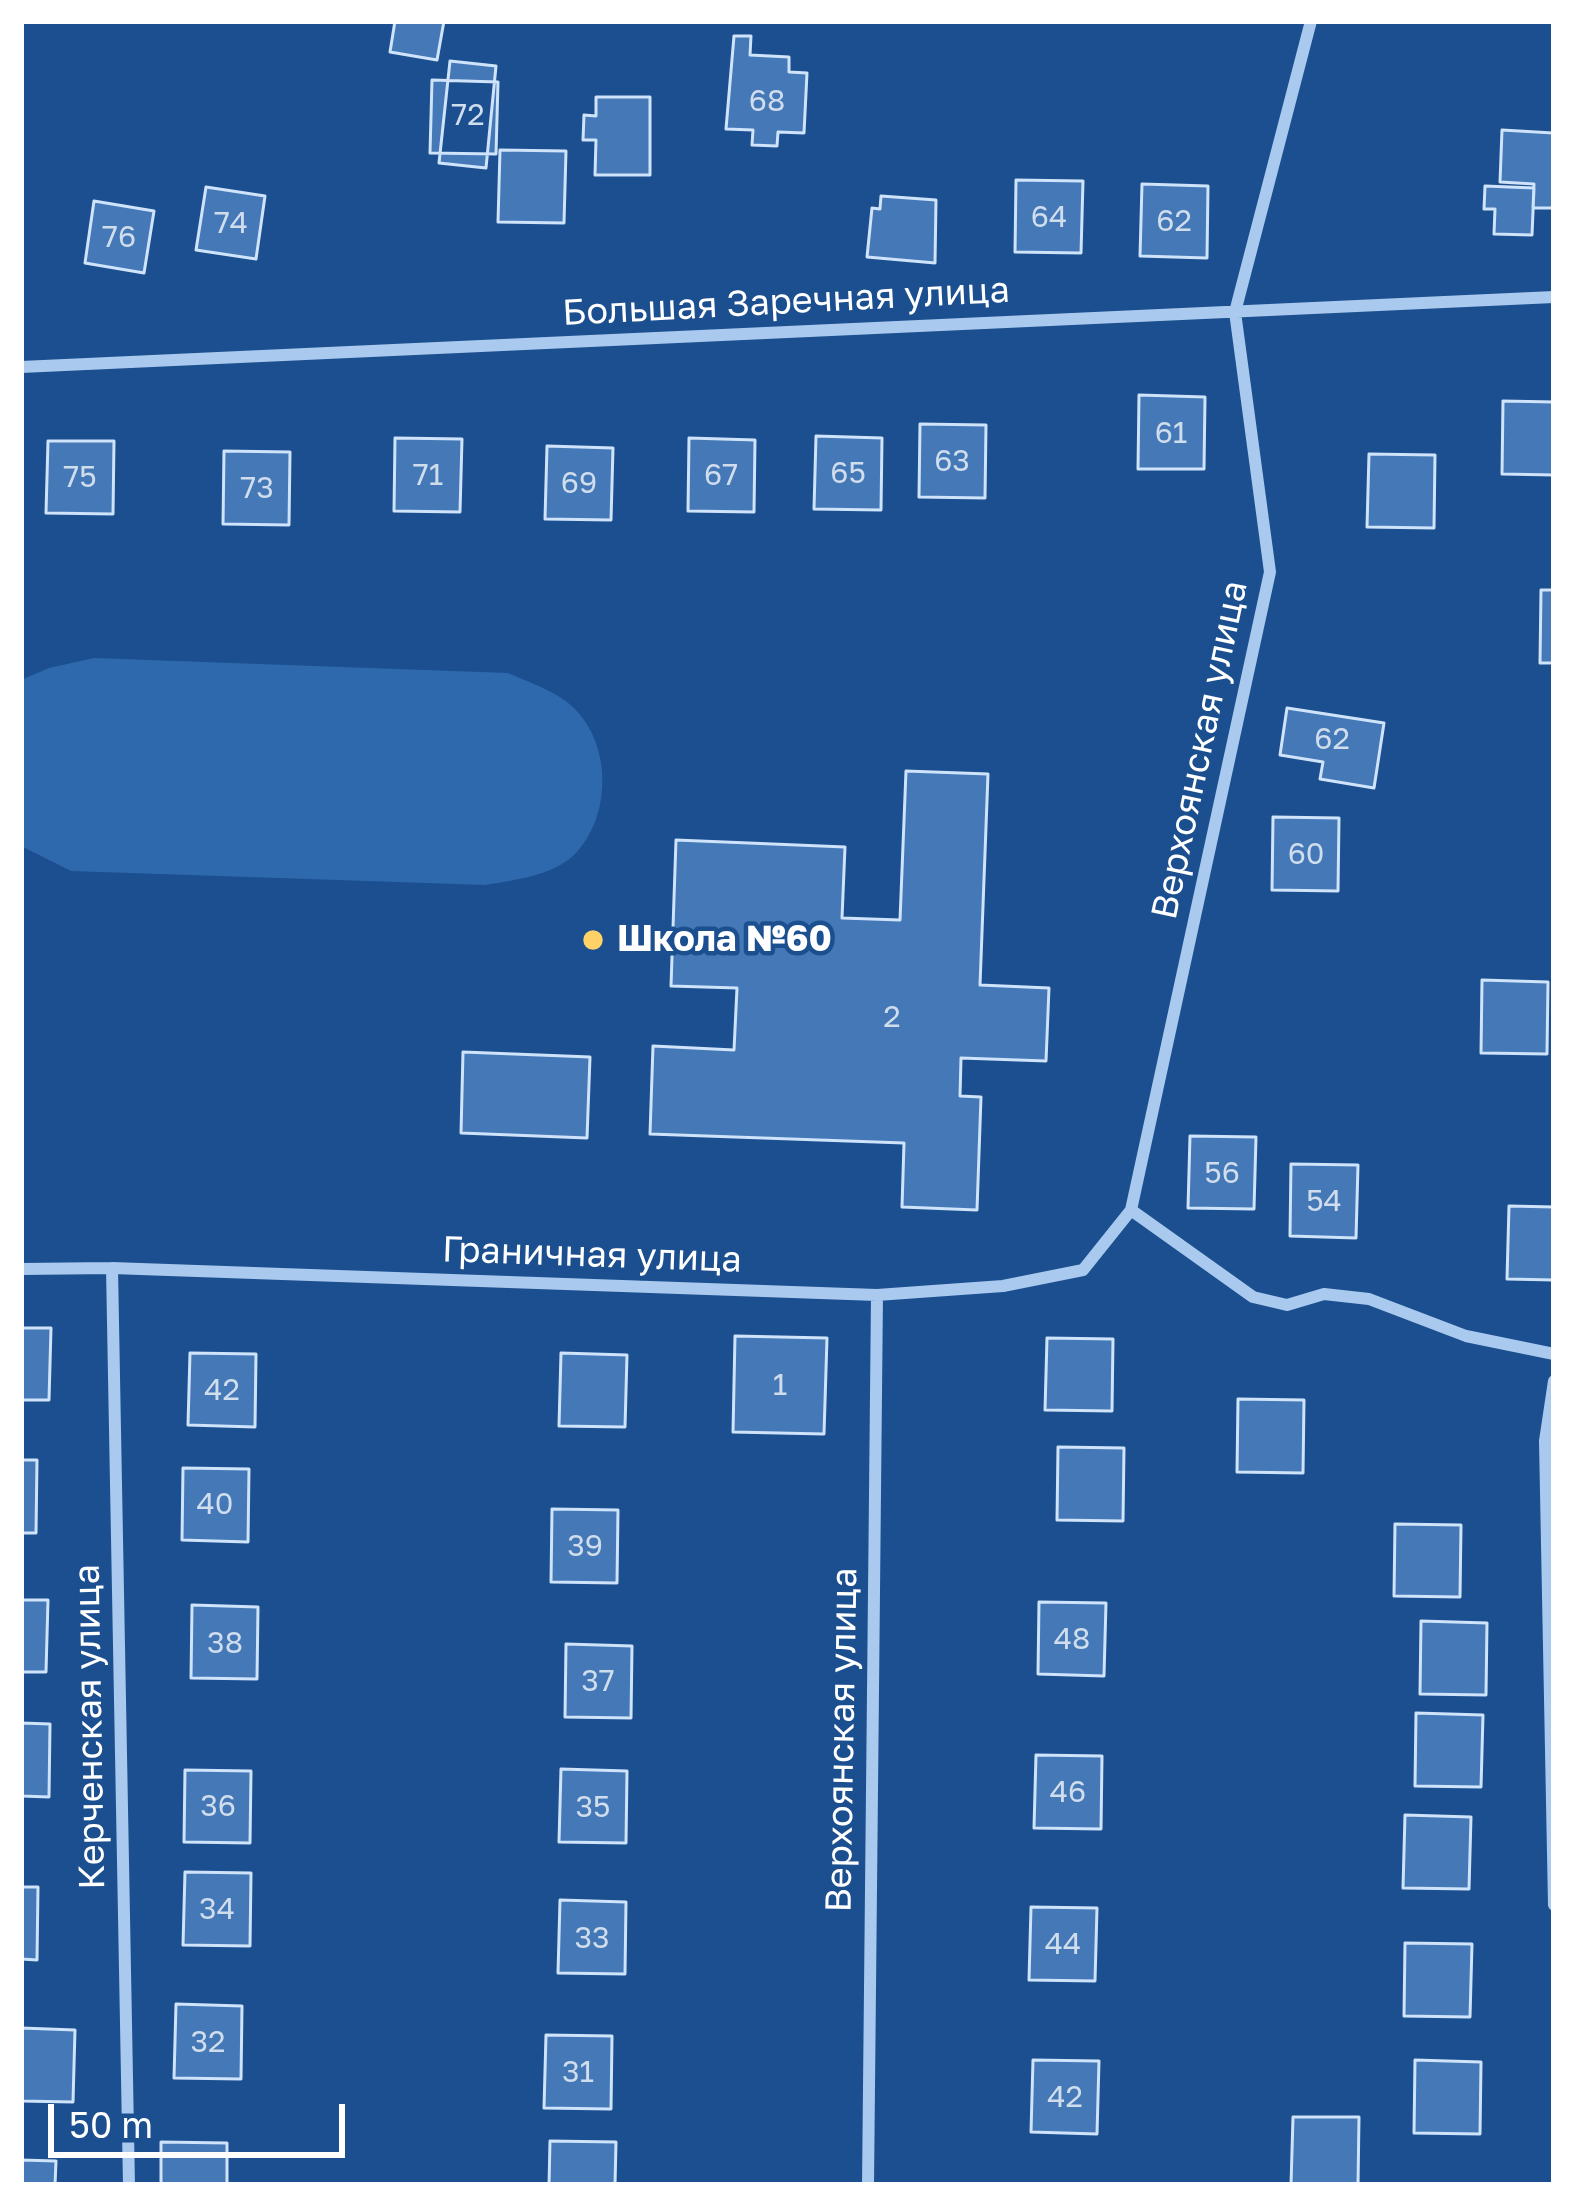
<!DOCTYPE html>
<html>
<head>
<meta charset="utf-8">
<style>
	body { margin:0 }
	#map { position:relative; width:1575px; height:2206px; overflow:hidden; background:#1b4f8f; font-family:"Golos Text",sans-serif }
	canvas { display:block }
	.frame { position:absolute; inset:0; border:24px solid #fff; pointer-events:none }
	.scale { position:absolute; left:48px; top:2104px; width:297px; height:54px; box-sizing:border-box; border:6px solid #fff; border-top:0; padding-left:15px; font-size:36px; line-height:42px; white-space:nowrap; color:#fff; -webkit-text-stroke:9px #1b4f8f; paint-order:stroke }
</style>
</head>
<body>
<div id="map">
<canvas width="1575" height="2206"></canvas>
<div class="frame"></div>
<div class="scale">50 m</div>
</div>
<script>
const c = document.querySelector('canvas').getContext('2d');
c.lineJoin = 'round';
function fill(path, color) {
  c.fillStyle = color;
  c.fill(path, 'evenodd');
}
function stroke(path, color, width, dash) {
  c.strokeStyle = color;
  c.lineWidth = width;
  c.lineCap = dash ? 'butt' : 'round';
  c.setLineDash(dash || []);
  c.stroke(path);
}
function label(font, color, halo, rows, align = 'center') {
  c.font = font + ' "Golos Text",sans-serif';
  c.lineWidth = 9;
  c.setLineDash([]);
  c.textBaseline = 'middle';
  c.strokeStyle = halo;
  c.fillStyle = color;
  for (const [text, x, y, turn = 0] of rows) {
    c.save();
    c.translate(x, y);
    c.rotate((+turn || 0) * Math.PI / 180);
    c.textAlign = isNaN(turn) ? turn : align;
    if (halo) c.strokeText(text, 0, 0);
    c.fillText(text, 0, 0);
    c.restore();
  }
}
fill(new Path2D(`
	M94,658L508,673C528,682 550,689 567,702C612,737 614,815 574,855C552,876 514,880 485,885L71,871L21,846V680L49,668Z`), '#2e69ad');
const building = new Path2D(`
	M395,21H444L437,60L390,52Z
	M734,36H751L750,55L789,57V72L807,73L804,133L778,132L777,146L752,145L753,130L726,129Z
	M450,61L496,66L486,168L439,163Z
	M432,80L498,82L496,154L430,153Z
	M596,97H650V175H595L596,140H583L584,115L596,116Z
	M1502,130L1553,133V208H1533L1534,184L1500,182Z
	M500,150L566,151L564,223L498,222Z
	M1016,180L1083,181L1081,253L1015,252Z
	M1142,184L1208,186L1207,258L1140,256Z
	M1485,186L1534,188L1532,235L1494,234L1495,209H1484Z
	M206,187L265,196L256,259L196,250Z
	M881,196L936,200L935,263L867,257L872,208L880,209Z
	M94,201L154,211L144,273L85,263Z
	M1139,395L1205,397L1204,469H1138Z
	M1503,401L1554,402V475L1502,474Z
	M920,424L986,425L985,498L919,497Z
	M816,436L882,438L881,510L814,509Z
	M395,438L462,439L460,512L394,511Z
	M689,438L755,440L754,512L688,511Z
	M48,441H114L113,514L46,513Z
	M547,446L613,448L611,520L545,519Z
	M224,451L290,452L289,525L223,524Z
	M1369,454L1435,455L1434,528L1367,527Z
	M1541,590H1554V663H1540Z
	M1287,708L1384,723L1374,788L1320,779L1323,762L1280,755Z
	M906,771L988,774L980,985L1049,988L1046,1061L961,1058L960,1096L981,1097L977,1210L902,1207L904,1143L650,1134L653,1046L734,1050L737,988L671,986L676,840L845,847L842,918L900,920Z
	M1273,817L1339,818L1338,891L1272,890Z
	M1482,980L1548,982L1547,1054L1481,1053Z
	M463,1052L590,1057L587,1138L461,1133Z
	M1190,1136L1256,1137L1254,1209L1188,1208Z
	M1291,1164L1358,1165L1356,1238L1290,1236Z
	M1509,1206L1554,1207V1280L1507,1279Z
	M21,1328H51L49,1400H21Z
	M735,1336L827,1338L824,1434L733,1432Z
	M1047,1338L1113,1339L1112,1411L1045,1410Z
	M190,1353L256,1354L255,1427L188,1425Z
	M561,1353L627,1355L625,1427L559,1426Z
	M1238,1399L1304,1400L1303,1473L1237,1472Z
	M1058,1447L1124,1448L1123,1521L1057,1520Z
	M21,1460H37L36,1533H21Z
	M183,1468L249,1469L248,1542L182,1540Z
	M552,1509L618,1510L617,1583L551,1582Z
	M1395,1524L1461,1525L1460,1597L1394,1596Z
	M21,1600H48L46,1672H21Z
	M1039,1602L1106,1603L1104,1676L1038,1674Z
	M192,1605L258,1607L257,1679L191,1678Z
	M1421,1621L1487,1623L1486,1695L1420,1694Z
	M566,1644L632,1646L631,1718L565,1717Z
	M1416,1713L1483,1715L1481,1787L1415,1786Z
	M21,1723L50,1724L49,1797L21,1796Z
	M1036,1755L1102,1756L1101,1829L1034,1828Z
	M561,1769L627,1771L626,1843L559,1842Z
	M185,1770L251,1771L250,1843L184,1842Z
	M1405,1815L1471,1817L1469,1889L1403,1888Z
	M185,1872L251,1873L250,1946L183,1945Z
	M21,1887H38L37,1960L21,1959Z
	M560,1900L626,1902L625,1974L558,1973Z
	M1031,1907L1097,1908L1095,1981L1029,1980Z
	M1405,1943L1472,1944L1470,2017L1404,2016Z
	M176,2004L242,2006L241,2079L174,2078Z
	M21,2028L75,2030L73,2102L21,2101Z
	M546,2035L612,2036L611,2109L544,2108Z
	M1033,2060L1099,2061L1097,2134L1031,2132Z
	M1415,2060L1481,2062L1480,2134L1414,2133Z
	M1293,2117H1359L1358,2185H1291Z
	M550,2141L616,2142L615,2185H549Z
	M161,2142L227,2143V2185H161Z
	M21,2160L56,2161L55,2185H21Z`);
fill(building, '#4478b7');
stroke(building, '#cfe3fa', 3);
stroke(new Path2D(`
	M21,367L1554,297
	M1131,1210L1253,1297L1287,1305L1324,1294L1369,1299L1466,1336L1554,1354
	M112,1268L129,2185
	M21,1269L112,1268L877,1295L1003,1286L1083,1270L1131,1210L1270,572L1235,312L1311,21
	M1554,1381L1545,1441L1554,1905
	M868,2185L877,1295`), '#a9c9ee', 12);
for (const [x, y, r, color] of [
	[593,940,12,"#ffd166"]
]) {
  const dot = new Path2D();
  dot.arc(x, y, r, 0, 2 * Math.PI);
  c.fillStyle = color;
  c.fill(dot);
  stroke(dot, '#1b4f8f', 4.5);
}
label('30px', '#d0dded', null, [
	["68",767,101],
	["72",468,115],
	["64",1049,217],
	["62",1174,221],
	["74",231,223],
	["76",119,237],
	["61",1171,433],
	["63",952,461],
	["65",848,473],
	["71",428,475],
	["67",721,475],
	["75",80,477],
	["69",579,483],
	["73",257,488],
	["62",1332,739],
	["60",1306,854],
	["2",892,1017],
	["56",1222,1173],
	["54",1324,1201],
	["1",780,1385],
	["42",222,1390],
	["40",215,1504],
	["39",585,1546],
	["48",1072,1639],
	["38",225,1643],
	["37",598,1681],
	["46",1068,1792],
	["36",218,1806],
	["35",593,1807],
	["34",217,1909],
	["33",592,1938],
	["44",1063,1944],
	["32",208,2042],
	["31",578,2072],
	["42",1065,2097]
]);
label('36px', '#fff', '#1b4f8f', [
	["Большая Заречная улица",786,302,-3],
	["Верхоянская улица",1200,750,-78],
	["Граничная улица",592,1255,2],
	["Керченская улица",90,1727,-91],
	["Верхоянская улица",842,1740,-89]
]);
label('bold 36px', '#fff', '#1b4f8f', [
	["Школа №60",617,940]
], 'left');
</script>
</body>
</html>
